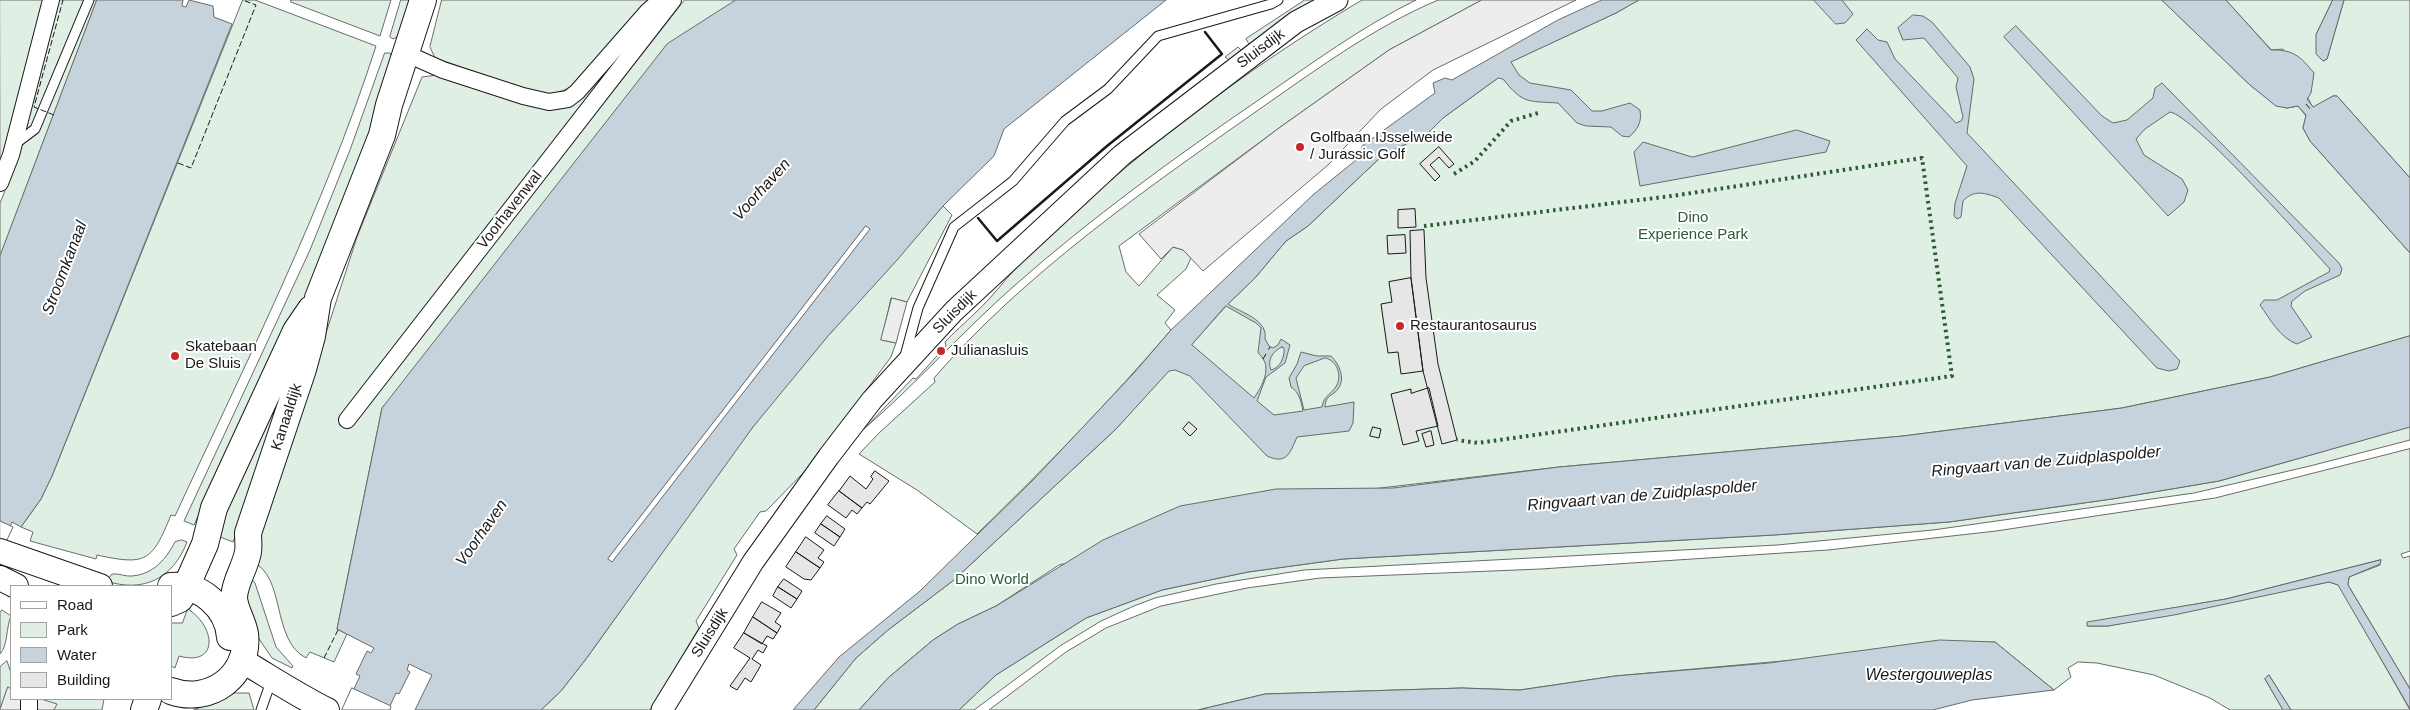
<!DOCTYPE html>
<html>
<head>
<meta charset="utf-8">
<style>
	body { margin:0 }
	#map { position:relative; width:2410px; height:710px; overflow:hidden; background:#fff; font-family:Arial,sans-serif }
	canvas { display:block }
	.legend { position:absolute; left:10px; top:585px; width:162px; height:115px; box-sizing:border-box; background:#fff; border:1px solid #a3a3a3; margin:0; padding:6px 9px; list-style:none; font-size:15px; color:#1a1a1a }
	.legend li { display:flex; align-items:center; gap:10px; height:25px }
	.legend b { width:25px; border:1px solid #a3a3a3 }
</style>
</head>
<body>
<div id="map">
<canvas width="2410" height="710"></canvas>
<ul class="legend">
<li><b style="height:6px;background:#fff"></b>Road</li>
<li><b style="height:14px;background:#e0efe3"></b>Park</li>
<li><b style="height:14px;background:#c6d2dc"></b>Water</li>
<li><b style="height:14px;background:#e6e6e6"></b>Building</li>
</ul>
</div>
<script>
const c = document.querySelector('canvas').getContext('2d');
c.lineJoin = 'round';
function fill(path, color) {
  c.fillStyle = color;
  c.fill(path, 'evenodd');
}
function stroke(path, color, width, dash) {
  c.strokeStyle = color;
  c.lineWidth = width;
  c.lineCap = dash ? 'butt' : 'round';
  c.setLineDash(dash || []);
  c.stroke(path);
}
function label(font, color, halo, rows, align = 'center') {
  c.font = font + ' Arial,sans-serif';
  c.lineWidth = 4;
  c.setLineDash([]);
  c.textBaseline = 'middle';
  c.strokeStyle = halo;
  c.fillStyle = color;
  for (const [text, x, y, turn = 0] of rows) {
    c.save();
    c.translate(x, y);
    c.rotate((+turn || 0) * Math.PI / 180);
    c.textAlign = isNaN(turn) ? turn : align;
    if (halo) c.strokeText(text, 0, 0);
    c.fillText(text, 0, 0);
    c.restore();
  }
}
const green = new Path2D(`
	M0,0H45L0,167Z
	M58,0H97L0,257V203L17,161Z
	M243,0H255L376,46C324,208 246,362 175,516L171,515C152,561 147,566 97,555L96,559L30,541L33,532L21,527L41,499L52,476Z
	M291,0H391L380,36L291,2Z
	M401,0H416L401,35L393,39L390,37Z
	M442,0H648L574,84C564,92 554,94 540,94L435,58L430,47Z
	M685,0H736L382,408L337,629L347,634L334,662L310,652L306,658C271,640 286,575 252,562L357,237L422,77L437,75L538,107L563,108L574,103L660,9L338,419L349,428Z
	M1305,0H1323L1229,60L1225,57L1238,47L1241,50L1249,44L1246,39Z
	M1362,0H1416C1361,27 1311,64 1260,99C1175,157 1091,218 1014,286C962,332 916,384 864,429L913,378L916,379L946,346L945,342C954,332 965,323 975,313C993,297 1008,275 1026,258C1127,159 1241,72 1362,0Z
	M1438,0H1482L1389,50L1279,128L1119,246L1126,272L1139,286L1173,247L1183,250L1191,258L1186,269L1157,295L1175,310L1165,323L1171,330C1110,401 1044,469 977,534L917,490L859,454L879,433L935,382L934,378C1023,275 1143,191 1254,113C1313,72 1372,28 1438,0Z
	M1639,0H2162L2250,85L2276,105L2287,108L2298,106L2306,116L2303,128L2310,141L2410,253V336L2270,377L2122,408L1903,436L1559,467L1372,489L1059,565L996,606L958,624L933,640L888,678L859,710H814L856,658L888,630L954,580L1116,429L1228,304L1255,278L1286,241L1308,226L1383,155L1427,134L1443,118L1498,78L1510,62L1616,13Z
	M2226,0H2333L2316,35L2323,61L2327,59L2344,0H2410V178L2337,96H2333L2313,108L2283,49L2272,50Z
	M385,53H390L395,64L393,73L309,291L253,396L194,525L184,521L310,250L350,150Z
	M943,206L952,215L907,302L891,298L882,340L896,343L891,357L808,468L766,511L760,512L734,549L737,555L696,621L699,628L650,710H541L561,691L586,659C642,582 695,503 752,428C811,350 880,280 943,206Z
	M296,361L233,542L215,535Z
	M2410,427V440L2310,466L2194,493L1933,530L1777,545L1304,570L1216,584L1155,598L1134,606L1101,621L1060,646L974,710H959L996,675L1086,618L1162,590L1248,572L1343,559L1774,535L1949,522L2112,499L2219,481Z
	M2410,449V551L2401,554L2403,558L2410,556V689L2348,585L2349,577L2380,565V560L2226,599L2087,623L2088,626H2108L2329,582L2339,585L2410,710H2291L2269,675L2265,679L2283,710H2230L2210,698L2154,675L2097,663L2078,662L2068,668L2071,677L2054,690L1995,642L1615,676L1520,690L1462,688L1265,694L1198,710H989L1066,652L1106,628L1161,606L1247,588L1320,578L1541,569L1828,550L1996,531L2215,498Z
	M182,540L187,542C173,579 143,593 106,581L112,574C119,573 126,577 132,576C154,574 166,559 175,542Z
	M250,577L255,583L276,647L293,666L292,668L272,658L257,636L246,599Z
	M188,609C217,628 218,667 179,656L175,668L171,666V623H182Z
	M2,610L11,616C6,627 8,646 0,654V613Z
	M7,661L11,673V689L8,688L0,710V667Z
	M235,693H249L254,710H194Z
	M37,699H104L102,710H37Z`);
fill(green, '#e0efe3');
stroke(green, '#6a6a6a', 1);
const parking = new Path2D(`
	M1482,0H1576L1433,70L1381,109L1328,165L1203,271L1183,250L1173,247L1161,259L1139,234L1279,128L1389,50Z
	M892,298L907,302L896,343L881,340Z
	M8,687L11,689V699H41L57,704L54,710H0Z`);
fill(parking, '#ededed');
stroke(parking, '#6a6a6a', 1);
const water = new Path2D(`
	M97,0H183L182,6L186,7L189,0L213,6L214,17L232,24L52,476L41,499L21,527L12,522L0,553V256Z
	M736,0H1166L1004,129L994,156L943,206L898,259L828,336L753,427L586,659L561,691L541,710H415L432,675L409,664L407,670L410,672L399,694L396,693L388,710H344L360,676L356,674L367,651L371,653L374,648L337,629L382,408L667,44Z
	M1602,0H1639L1616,13L1511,62L1519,75L1530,83L1571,90L1592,111H1602L1630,103L1640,110C1642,122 1638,129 1629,137L1622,136L1611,127L1586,126L1577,123L1558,103C1527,101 1523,104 1503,79L1498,78L1443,118L1427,134L1383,155L1308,226L1286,241L1255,278L1228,304C1241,313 1268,319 1265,339L1269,346L1273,348L1278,345L1281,339L1290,345L1285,363L1266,377L1257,401L1274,415L1303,411C1301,401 1299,392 1291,387L1289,378L1297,364L1301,352L1317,356H1331C1339,364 1346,378 1338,389C1333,396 1325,395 1325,407L1354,402L1353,423L1349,431L1297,437C1290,453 1287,465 1267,456L1190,376L1175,370L1169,371L1116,429L954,580L888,630L856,658L814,710H793L839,657L920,591L1033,480L1133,374L1171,330L1314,194L1361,156L1362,146L1435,93L1433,83L1445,78L1452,80L1558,20ZM1226,306L1256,323L1261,328L1258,352C1259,355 1262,356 1263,359C1271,370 1261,388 1254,398L1192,345ZM1282,347L1284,348C1285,357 1280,368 1271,370C1267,361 1272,351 1282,347ZM1325,358C1338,360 1343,378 1335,388C1329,396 1324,396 1322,407L1304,410L1296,378L1304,366Z
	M1814,0H1842L1853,14L1845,23L1836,24Z
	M2162,0H2226L2271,50C2293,49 2301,57 2314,73L2311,93L2307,99L2313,107L2333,96H2337L2410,178V253L2310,141L2303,128L2306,115L2298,106L2287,108L2276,106L2250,85Z
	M2333,0H2344L2327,59L2323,61L2316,54V35Z
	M1913,15L1923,16L1932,22L1970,67L1974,79L1967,133L2180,361L2177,369L2169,371L2157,368L1999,198C1985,193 1974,189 1963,201L1961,217L1957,219L1954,216L1955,203L1967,166L1856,40L1867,29L1878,40L1887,42L1895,59L1956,123L1961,121L1963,117L1956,87L1958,78L1924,38L1903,40L1898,28Z
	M2016,26L2102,116L2113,123L2127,120L2153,98L2155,88L2162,83L2339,263L2342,269L2340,275L2305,291L2292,301L2291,306L2312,337L2297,344C2280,338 2270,319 2260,305L2264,300H2277L2329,272L2330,269C2306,243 2194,116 2170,112L2145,129L2136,139L2144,155L2182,179L2188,190L2184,202L2168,216L2004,37Z
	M1797,130L1830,141L1826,152L1640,186L1634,152L1643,142L1692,157Z
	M2410,336V427L2219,481L2112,499L1949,522L1774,535L1343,559L1248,572L1162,590L1086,618L996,675L959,710H859L888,678L933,640L958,624L996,606L1103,540L1180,506L1276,489L1393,488L1559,467L1903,436L2122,408L2270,377Z
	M2381,560L2380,564L2349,577L2348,585L2410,689V709L2338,585L2329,582L2174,615L2108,626H2087V622L2226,599Z
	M1940,640L1995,642L2054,690L1972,700L1933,710H1198L1265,694L1462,688L1520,690L1615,676L1769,663Z
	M2269,675L2291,710H2283L2265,679Z`);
fill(water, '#c6d2dc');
stroke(water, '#6a6a6a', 1);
const pier = new Path2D(`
	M866,226L870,229L612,562L608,559Z
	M0,521L13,527L0,555Z
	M352,688L391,706L390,710H342Z`);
fill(pier, '#fff');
stroke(pier, '#6a6a6a', 1);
stroke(new Path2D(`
	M1263,359L1270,347`), '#1a1a1a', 1, [6, 5]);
const building = new Path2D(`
	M1439,147L1454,164L1449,168L1439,157L1430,165L1440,176L1435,181L1420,164Z
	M1415,209L1416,227L1398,228V210Z
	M1424,230L1426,278L1438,364L1457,440L1442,444L1423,371L1411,278L1410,231Z
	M1405,235L1406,253L1388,254L1387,236Z
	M1411,278L1423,371L1401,374L1398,352L1388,353L1381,304L1392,302L1389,282Z
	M1429,388L1438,426L1416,431L1419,441L1403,445L1391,394L1411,389V393Z
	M1189,422L1197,429L1190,436L1183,429Z
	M1373,427L1381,429L1379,438L1370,436Z
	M1431,431L1434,445L1426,447L1422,434Z
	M875,471L889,481L870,504L867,502L862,508L839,491L850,476L866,489L873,479L871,477Z
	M839,491L862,508L857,514L852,510L846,518L828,505Z
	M827,516L845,529L840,537L821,524Z
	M821,524L840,537L834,546L815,533Z
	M806,537L824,550L818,558L824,562L820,568L796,552Z
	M796,552L820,568L811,580L804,579L786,567Z
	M784,579L802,591L797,599L778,587Z
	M778,587L797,599L791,608L773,596Z
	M762,602L781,613L775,622L781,626L777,633L753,617Z
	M753,617L777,633L773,639L767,636L762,644L744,633Z
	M744,633L767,646L763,653L758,650L752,659L761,665L751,682L745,678L737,690L730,686L750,658L734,648Z`);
fill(building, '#e6e6e6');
stroke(building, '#1a1a1a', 1);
const service = new Path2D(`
	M15,144L35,129L89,0
	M905,356L918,308L954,227L1013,181L1065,121L1108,89L1158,36L1271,4L1278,0
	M261,710L268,690`);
const minor = new Path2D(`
	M416,58L443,70L523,96L549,102L568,99L577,92L648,11L661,0
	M0,183L11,155L51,0
	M347,420L673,0
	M29,710V699`);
const tertiary = new Path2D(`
	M662,710L753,562L829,456L872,400L954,311L1122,155L1296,22L1337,0`);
const secondary = new Path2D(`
	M0,551L100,586
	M0,578L16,586
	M241,660C270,677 297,695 327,710`);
const primary = new Path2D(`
	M171,586C200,583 228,608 230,637
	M171,603L180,599L186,587L205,544L214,508L296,331L311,309
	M171,691C209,705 250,676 245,634C243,621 234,609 234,597C235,581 245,568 248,552C249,546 248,539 248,533L303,369L312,336L318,298L382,135L389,105L423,0
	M144,710L148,699`);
stroke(service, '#1a1a1a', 11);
stroke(minor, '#1a1a1a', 18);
stroke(tertiary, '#1a1a1a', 23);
stroke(secondary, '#1a1a1a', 26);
stroke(primary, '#1a1a1a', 28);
stroke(service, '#fff', 9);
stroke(minor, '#fff', 16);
stroke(tertiary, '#fff', 21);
stroke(secondary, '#fff', 24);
stroke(primary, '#fff', 26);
stroke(new Path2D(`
	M1454,174L1475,161L1511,121L1538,113
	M1424,226L1672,196L1922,158L1952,376L1478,443L1457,440`), '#2b5a34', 4, [2.5, 4]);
stroke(new Path2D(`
	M2306,104L2311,110
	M54,115L34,107L63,0
	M178,163L191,168L256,5L245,1
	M324,658L338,630`), '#1a1a1a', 1, [6, 2.5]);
stroke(new Path2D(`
	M978,218L997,241L1107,146L1222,54L1205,32`), '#1a1a1a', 2.5);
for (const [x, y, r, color] of [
	[1300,147,5,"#c62828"],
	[1400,326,5,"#c62828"],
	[941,351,5,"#c62828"],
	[175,356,5,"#c62828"]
]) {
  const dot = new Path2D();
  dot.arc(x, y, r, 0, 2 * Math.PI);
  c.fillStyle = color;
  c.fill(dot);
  stroke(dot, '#fff', 2);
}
label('15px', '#1a1a1a', '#fff', [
	["Sluisdijk",1261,49,-37],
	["Voorhavenwal",510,210,-52],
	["Sluisdijk",955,312,-45],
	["Kanaaldijk",287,417,-72],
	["Sluisdijk",710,633,-58]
]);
label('15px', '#1a1a1a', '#fff', [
	["Golfbaan IJsselweide",1310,138],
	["/ Jurassic Golf",1310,155],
	["Restaurantosaurus",1410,326],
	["Skatebaan",185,347],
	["De Sluis",185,364],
	["Julianasluis",951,351]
], 'left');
label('15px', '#2b5a34', '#fff', [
	["Dino",1693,218],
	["Experience Park",1693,235],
	["Dino World",992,580]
]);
label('italic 16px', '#1a1a1a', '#fff', [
	["Voorhaven",762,190,-48],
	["Stroomkanaal",65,268,-69],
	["Ringvaart van de Zuidplaspolder",2046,462,-5],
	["Ringvaart van de Zuidplaspolder",1642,496,-5],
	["Voorhaven",482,533,-55],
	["Westergouweplas",1929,676]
]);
</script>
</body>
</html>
